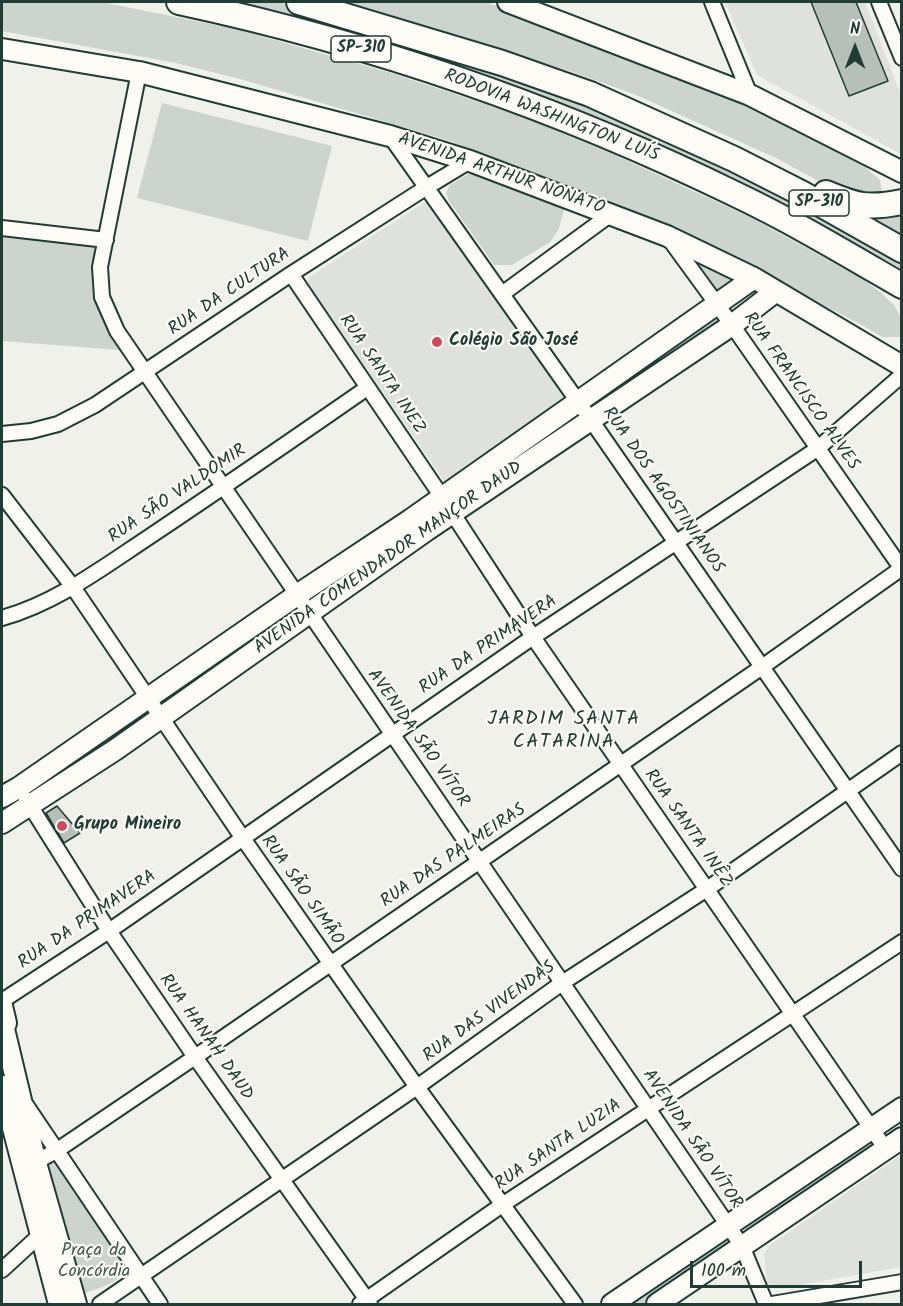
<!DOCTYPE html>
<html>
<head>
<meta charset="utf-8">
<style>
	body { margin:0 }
	#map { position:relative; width:903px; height:1306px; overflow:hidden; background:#f0f1eb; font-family:Kalam,sans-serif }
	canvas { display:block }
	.frame { position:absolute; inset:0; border:3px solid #1f3d34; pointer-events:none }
	.north { position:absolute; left:825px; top:18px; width:60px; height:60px; -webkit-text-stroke:4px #fdfcf7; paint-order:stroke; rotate:0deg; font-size:16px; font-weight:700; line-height:24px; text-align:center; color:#1f3d34 }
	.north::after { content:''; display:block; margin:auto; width:21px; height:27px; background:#1f3d34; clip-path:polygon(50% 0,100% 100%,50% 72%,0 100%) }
	.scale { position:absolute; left:690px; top:1261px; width:172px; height:27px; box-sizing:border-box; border:3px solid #1f3d34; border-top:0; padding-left:8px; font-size:18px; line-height:21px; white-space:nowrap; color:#1f3d34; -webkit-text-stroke:4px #fdfcf7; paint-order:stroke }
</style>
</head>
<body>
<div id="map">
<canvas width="903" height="1306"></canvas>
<div class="frame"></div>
<div class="north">N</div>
<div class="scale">100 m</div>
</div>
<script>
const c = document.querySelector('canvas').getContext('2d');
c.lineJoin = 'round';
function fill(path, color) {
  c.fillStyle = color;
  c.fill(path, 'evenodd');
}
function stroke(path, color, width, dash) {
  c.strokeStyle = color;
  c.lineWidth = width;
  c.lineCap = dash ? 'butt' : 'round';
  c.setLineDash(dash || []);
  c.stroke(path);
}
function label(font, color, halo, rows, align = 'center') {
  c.font = font + ' Kalam,sans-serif';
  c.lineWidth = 4.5;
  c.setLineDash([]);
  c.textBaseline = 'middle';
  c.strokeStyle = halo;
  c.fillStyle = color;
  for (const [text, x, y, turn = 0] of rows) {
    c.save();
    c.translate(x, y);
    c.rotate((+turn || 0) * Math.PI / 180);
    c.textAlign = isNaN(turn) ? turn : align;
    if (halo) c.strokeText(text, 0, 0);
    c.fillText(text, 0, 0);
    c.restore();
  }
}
fill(new Path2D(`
	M725,2H865L901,95V154L757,75Z
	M428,200L566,399L451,482L444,481L308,284L309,277Z
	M901,1155V1267L778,1289L767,1283L764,1254L769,1246Z`), '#dfe2dc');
fill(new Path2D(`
	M2,2H101L236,29L391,73L521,116L615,155L752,218L861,278L879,291L894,305L901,318V337H882L862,325L726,255L600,198L447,140L240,79L176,63L2,31Z
	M211,2H277L316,12L506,72L667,134L901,257V276L765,199Z
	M330,2H485L585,35L682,74L817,137L858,161L880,180L882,192L876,201L835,190L776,158L636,95L570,71L494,48Z
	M162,103L332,146L308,241L137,198Z
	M475,170L565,207L558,231L550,242L512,265H494L449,201L446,193L450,185Z
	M901,210V239L875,224L871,217Z
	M2,233L99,244C88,289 97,312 120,350L2,341Z
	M697,261L734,277L736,282L719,295Z
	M716,317L721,323L595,407L593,403L594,397L710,319Z
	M290,608L294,614L165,704L159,698Z
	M141,706L152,710L150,715L38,791L33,788Z
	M871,1139L874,1142V1147L748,1233L743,1226Z
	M50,1163L59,1164L125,1266C123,1283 96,1289 82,1294L44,1167Z
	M724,1238L730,1242L732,1247L646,1304H622Z`), '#cdd3cd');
const building = new Path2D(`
	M811,2H856L888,81L849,96Z
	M57,806L80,833L64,843L46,813Z`);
fill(building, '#b6bfb8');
stroke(building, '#1f3d34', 1.5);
const street = new Path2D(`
	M712,2L750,95
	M879,2L902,58
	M139,72L100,267L102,297L117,331L742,1246L766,1304
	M390,136L591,420L902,869
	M2,228L106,240
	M670,240L732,325L902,569
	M291,274L442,497L533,637L885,1148
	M502,294L611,214
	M2,434L31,431L58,424L95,405L291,274L427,187L470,161
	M2,495L73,587L242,837L417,1087L575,1304
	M2,618C56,603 102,568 149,537C222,488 295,438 367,388
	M26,799L109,931L195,1057L370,1304
	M2,1001L109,931L533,637L817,449L902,375
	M26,1105L160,1304
	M30,1165L56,1151L195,1057L762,667L902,568
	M2,1270L40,1235
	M100,1304L417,1087L562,983L707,889L902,753
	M360,1304L502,1205L902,942
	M772,1304L902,1282`);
const secondary = new Path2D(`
	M508,2L750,95L902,172
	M2,49L139,72L390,136L470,161L667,236L754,278L902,366
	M2,797L18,788L297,595L410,520L754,278
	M2,823L115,750L427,530L732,325L775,292
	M2,1006L6,1023L2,1034
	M4,1029L36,1163L76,1304
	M2,1086L59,1304
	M612,1304L902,1108
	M657,1304L902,1138`);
const highway = new Path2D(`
	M179,2C370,43 559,108 735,194C792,221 847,254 902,286
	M299,2L502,63L590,94L734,159L801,193L902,250
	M826,193C857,206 868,209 902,202`);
stroke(street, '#1f3d34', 18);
stroke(secondary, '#1f3d34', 24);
stroke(highway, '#1f3d34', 28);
stroke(street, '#fdfcf7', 14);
stroke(secondary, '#fdfcf7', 20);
stroke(highway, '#fdfcf7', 24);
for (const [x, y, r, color] of [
	[437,342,6,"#d1495b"],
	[62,826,6,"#d1495b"]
]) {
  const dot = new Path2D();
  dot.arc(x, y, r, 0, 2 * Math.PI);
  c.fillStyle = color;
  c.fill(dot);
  stroke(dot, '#fdfcf7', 2);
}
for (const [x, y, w] of [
	[361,49,60],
	[819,203,60]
]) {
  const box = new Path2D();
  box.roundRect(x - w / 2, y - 13, w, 26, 4.5);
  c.fillStyle = '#fdfcf7';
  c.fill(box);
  stroke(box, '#1f3d34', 1.5);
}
label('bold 16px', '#1f3d34', null, [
	["SP-310",361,49],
	["SP-310",819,203]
]);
label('18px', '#1f3d34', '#fdfcf7', [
	["RODOVIA WASHINGTON LUÍS",551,117,21],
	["AVENIDA ARTHUR NONATO",501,175,19],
	["RUA DA CULTURA",230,293,-34],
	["RUA SANTA INEZ",381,375,56],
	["RUA FRANCISCO ALVES",800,392,55],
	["RUA DOS AGOSTINIANOS",662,491,55],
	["RUA SÃO VALDOMIR",178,495,-34],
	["AVENIDA COMENDADOR MANÇOR DAUD",389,559,-35],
	["RUA DA PRIMAVERA",489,646,-34],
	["AVENIDA SÃO VÍTOR",417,739,55],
	["RUA SANTA INÊZ",687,829,55],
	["RUA DAS PALMEIRAS",454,857,-34],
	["RUA SÃO SIMÃO",301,891,55],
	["RUA DA PRIMAVERA",88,921,-34],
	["RUA DAS VIVENDAS",490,1013,-36],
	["RUA HANAH DAUD",205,1038,55],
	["AVENIDA SÃO VÍTOR",691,1140,56],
	["RUA SANTA LUZIA",559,1146,-34]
]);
label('bold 18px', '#1f3d34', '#fdfcf7', [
	["Colégio São José",449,342],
	["Grupo Mineiro",74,826]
], 'left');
label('18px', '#425b53', '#fdfcf7', [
	["Praça da",94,1252],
	["Concórdia",94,1273]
]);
c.letterSpacing = '1.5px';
label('20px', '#1f3d34', '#fdfcf7', [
	["JARDIM SANTA",564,721],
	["CATARINA",564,744]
]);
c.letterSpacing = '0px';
</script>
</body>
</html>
